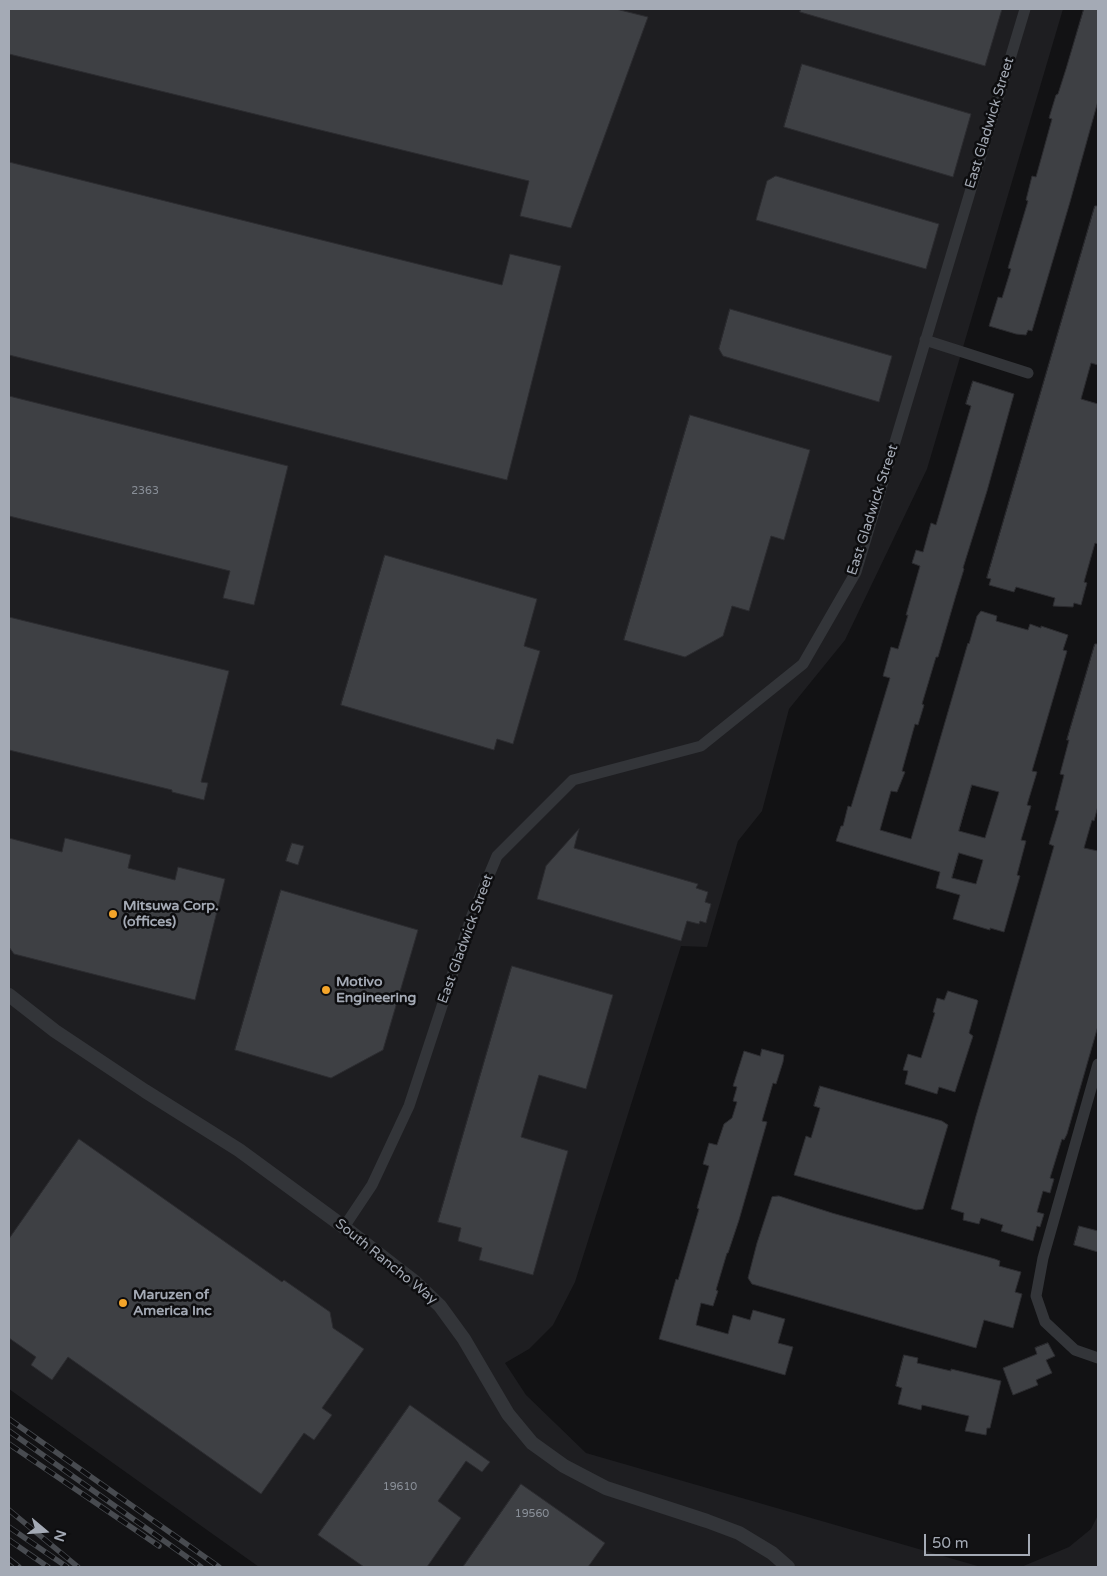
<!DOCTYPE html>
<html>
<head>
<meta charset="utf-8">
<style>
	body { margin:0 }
	#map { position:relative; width:1107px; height:1576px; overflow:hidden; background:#121214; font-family:"Varela Round",sans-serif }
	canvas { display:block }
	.frame { position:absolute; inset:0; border:10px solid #a4aab5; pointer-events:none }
	.north { position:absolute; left:20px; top:1506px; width:50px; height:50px; -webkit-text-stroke:4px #0d0d0f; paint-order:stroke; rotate:108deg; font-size:14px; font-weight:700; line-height:20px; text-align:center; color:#a4aab5 }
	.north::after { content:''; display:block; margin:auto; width:18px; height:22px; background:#a4aab5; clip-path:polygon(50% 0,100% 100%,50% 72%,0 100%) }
	.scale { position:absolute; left:924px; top:1534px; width:106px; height:22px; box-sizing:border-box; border:2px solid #a4aab5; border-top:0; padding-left:6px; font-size:15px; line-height:18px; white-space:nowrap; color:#a4aab5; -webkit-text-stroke:4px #0d0d0f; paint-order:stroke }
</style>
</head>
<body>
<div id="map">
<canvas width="1107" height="1576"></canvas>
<div class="frame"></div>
<div class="north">N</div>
<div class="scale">50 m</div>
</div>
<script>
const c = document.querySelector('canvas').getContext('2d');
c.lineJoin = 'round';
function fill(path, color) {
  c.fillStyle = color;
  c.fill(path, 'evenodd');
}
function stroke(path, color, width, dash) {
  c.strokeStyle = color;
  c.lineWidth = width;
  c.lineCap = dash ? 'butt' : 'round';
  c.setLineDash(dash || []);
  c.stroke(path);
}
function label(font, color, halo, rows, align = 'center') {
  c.font = font + ' "Varela Round",sans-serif';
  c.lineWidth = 5;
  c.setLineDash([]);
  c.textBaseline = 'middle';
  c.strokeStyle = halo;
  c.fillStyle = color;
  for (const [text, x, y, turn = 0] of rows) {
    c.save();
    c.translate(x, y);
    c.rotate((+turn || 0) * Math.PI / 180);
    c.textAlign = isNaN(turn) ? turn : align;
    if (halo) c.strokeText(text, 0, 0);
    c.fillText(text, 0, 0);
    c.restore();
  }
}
fill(new Path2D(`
	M9,9H1063L927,469L845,640L789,709L762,811L738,841L707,947L681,946L575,1282L553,1325L529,1349L505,1363L526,1395L586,1453L981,1567H259L9,1389Z
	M1098,1515V1567H1021L1069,1547L1091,1529Z`), '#1e1e21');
const building = new Path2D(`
	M9,9H616L648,17L571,228L520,216L529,181L9,54Z
	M801,9H1002L985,66L800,12Z
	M1084,9H1098V101L1070,202L1032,331L1028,330L1026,335L1016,334L989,326L998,297L1002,298L1011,269L1008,268L1028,201L1026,200L1032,176L1036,177L1052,119L1049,118L1056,95L1058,94L1066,69Z
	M802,64L971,114L953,177L784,127Z
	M9,162L502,285L510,254L561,266L507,480L9,355Z
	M776,176L939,224L926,269L756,220L767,181Z
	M1095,206H1098V365L1091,363L1081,399L1098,404V544L1095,543L1084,582L1087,583L1081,605L1074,603L1073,607L1053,606L1055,598L1016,587L1014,592L989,585L991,579L987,578Z
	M730,309L892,356L879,402L723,356L719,349Z
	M973,381L1014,394L987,491L963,568L964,569L956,595L938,657H936L922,704L924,705L918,725L915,724L902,771L905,772L897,792L891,791L880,830L911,839L968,643L969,644L977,616L981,611L997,616L996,621L1028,630L1030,624L1041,628V626L1068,635L1063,650L1067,651L1032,771L1037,772L1027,805L1031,806L1021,840L1026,841L1017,875L1020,876L1004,932L990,928V930L953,919L960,895L936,888L940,872L836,841L841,826H843L848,806L851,807L890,678L883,676L891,647L898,649L908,615H906L920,566L912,563L916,550L923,552L931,523L936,525L971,406L966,404ZM972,785L999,792L985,838L959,831ZM959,853L983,860L976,884L952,878Z
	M9,396L288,466L254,605L223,598L230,571L9,516Z
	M690,415L810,450L784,540L771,536L749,611L732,606L723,636L685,657L624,640Z
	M385,555L537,599L524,646L540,651L513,744L497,739L494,750L341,705Z
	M9,617L229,671L201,782L208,783L204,800L172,792V790L9,750Z
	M1095,644H1098V806L1094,821L1092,820L1084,848L1098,851V1026L1067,1134L1064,1140L1062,1139L1050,1178L1054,1179L1050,1193L1043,1191L1037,1212L1044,1214L1040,1227L1037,1226L1033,1241L1001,1231L1003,1225L981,1218L979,1224L963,1220L964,1213L951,1209L976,1116L996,1048L1054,846L1049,844L1059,811L1055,810L1064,775L1060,774L1069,740H1067Z
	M579,829L574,848L698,884L696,888L708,892L705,902L711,904L706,923L700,921L699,924L687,921L681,941L537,899L546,866Z
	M9,838L62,852L65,838L131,855L128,868L175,880L178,867L225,879L195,1000L14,954L9,947Z
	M292,843L304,846L298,865L286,861Z
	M281,890L418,930L383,1050L331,1078L235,1050Z
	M512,966L613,995L586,1089L539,1075L521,1137L568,1151L533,1275L479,1260L482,1248L458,1241L461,1228L438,1222Z
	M948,991L977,1000L978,1001L969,1033L973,1036L955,1092L939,1087L937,1094L905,1084L908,1071L903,1070L908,1054L921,1058L935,1013L933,1012L937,998L944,1000Z
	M762,1049L784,1055L783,1062L776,1084L773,1083L762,1121L767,1122L739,1220L728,1253H727L716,1290L718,1291L713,1306L701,1303L696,1325L728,1334L733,1315L750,1320L753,1310L785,1319L778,1343L793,1347L785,1375L659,1339L676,1279L678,1280L699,1209L697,1208L709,1166L703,1164L709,1143L717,1145L724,1124L732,1118L737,1102L733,1101L737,1087L733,1086L744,1051L760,1056Z
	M820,1086L942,1121L948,1125L923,1209L916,1210L794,1175L806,1136L811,1138L820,1108L814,1106Z
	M79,1139L282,1282L284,1280L330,1312L333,1328L364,1349L322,1408L332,1415L314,1440L304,1433L261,1494L68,1357L52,1380L31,1365L36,1357L9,1338V1239Z
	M779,1196L832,1213L995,1259L1000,1261L999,1266L1021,1272L1015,1292L1022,1294L1013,1328L984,1320L976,1348L752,1284L748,1278L757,1243L772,1197Z
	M1079,1226L1098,1231V1252L1074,1245Z
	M1048,1343L1055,1356L1046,1360L1052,1373L1036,1380L1038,1385L1013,1395L1003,1368L1037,1354L1035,1348Z
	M904,1355L918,1358L917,1363L951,1371V1369L1001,1381L990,1428H987L986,1435L965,1431L969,1416L922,1405L921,1410L898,1404L902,1388L896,1386Z
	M410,1405L490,1462L482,1472L466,1461L438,1501L461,1518L427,1567H364L318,1535Z
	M521,1484L605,1543L588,1567H463Z`);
fill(building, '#3e4044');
stroke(building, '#2c2c30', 1);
stroke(new Path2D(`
	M925,340L1028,373
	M1098,1064L1043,1258L1036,1296L1045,1322L1075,1350L1098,1358
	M344,1227L372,1185L409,1106L471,918L497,856L573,780L701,746L803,664L856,572L1025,9`), '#333539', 11);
stroke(new Path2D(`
	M9,995L55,1031L145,1091L239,1150L344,1227L415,1282L440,1306L464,1339L508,1414L532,1443L564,1466L606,1488L707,1521L739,1533L772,1553L788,1567`), '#333539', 14);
const rail = new Path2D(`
	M9,1419L219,1567
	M9,1431L201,1567
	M9,1444L159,1546
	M9,1510L78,1567
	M9,1527L67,1567
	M9,1540L48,1567
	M9,1559L19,1567`);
stroke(rail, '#484b50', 5.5);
stroke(rail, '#0d0d0f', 4, [11]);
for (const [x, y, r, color] of [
	[113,914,5,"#f4a52a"],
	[326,990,5,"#f4a52a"],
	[123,1303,5,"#f4a52a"]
]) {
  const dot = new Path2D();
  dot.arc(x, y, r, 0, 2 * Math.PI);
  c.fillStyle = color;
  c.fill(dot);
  stroke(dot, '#0d0d0f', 2);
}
label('11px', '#8a9099', null, [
	["2363",145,491],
	["19610",400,1487],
	["19560",532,1514]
]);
label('14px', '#a4aab5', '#0d0d0f', [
	["East Gladwick Street",990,123,-73],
	["East Gladwick Street",873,510,-72],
	["East Gladwick Street",466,939,-70],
	["South Rancho Way",386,1262,39]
]);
label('bold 14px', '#a4aab5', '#0d0d0f', [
	["Mitsuwa Corp.",123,906],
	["(offices)",123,922],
	["Motivo",336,982],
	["Engineering",336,998],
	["Maruzen of",133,1295],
	["America Inc",133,1311]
], 'left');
</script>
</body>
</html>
